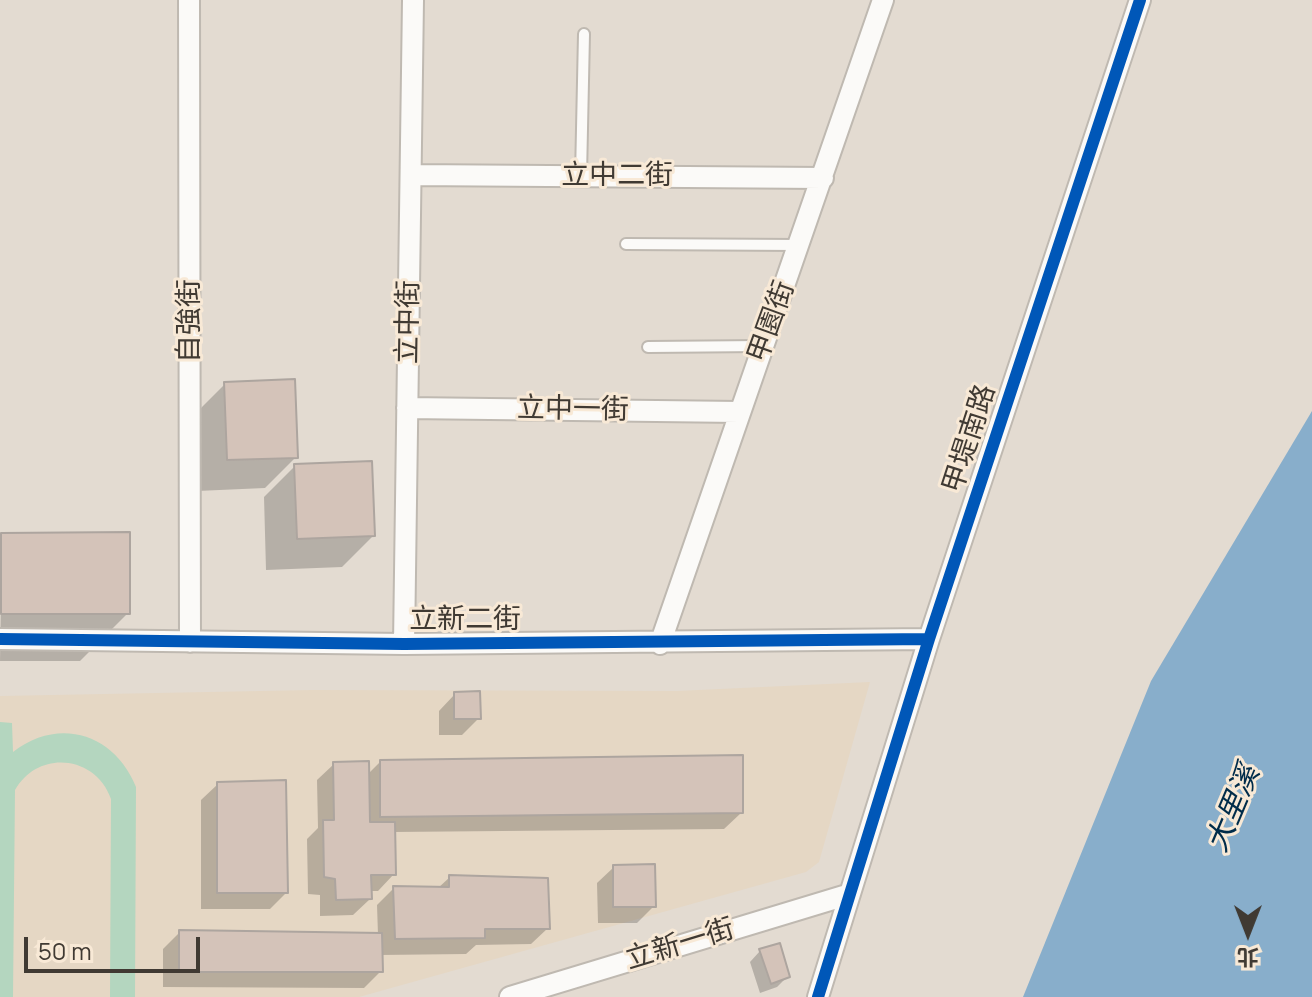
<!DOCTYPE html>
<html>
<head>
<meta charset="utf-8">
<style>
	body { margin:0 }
	#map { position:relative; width:1312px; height:997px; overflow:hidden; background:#e3dbd1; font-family:Manrope,"Noto Sans TC",sans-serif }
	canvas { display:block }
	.north { position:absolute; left:1208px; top:893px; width:80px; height:80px; -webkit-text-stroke:6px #f8e9d6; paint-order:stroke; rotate:180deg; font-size:22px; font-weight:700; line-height:32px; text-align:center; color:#403a33 }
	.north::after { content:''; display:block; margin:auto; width:28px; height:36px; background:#403a33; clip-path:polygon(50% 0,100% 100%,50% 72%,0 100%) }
	.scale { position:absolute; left:24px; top:937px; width:176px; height:36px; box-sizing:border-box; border:4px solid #403a33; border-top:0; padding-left:10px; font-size:24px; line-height:28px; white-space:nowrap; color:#403a33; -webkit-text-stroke:6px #f8e9d6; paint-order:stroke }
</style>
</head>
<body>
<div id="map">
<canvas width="1312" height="997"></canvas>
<div class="north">北</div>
<div class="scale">50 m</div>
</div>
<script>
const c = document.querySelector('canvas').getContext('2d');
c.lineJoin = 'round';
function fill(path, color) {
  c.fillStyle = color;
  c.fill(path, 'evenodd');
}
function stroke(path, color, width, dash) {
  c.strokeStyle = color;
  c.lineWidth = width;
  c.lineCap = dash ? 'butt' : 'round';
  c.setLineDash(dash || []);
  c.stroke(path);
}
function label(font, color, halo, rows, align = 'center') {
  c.font = font + ' Manrope,"Noto Sans TC",sans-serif';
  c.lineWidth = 6;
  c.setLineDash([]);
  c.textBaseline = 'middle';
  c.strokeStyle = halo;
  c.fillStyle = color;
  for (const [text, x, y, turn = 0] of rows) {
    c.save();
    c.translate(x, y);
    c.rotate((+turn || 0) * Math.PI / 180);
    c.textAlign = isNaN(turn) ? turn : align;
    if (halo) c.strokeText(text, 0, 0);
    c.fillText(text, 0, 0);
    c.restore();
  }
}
fill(new Path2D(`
	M870,682L819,862L806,872L359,997H0V696L313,690L677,691Z`), '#e5d7c4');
fill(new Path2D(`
	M0,722L12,723L13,752C59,716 115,734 136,787L135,997H110L111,799C96,755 38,749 15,790L13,997H0Z`), '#b4d6bf');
fill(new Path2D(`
	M1312,411V997H1023L1151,681Z`), '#88aecb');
fill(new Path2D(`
	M225,384L296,457L265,488L197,491L194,415Z
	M295,466L373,536L342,567L266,570L264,497Z
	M2,535L128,613L80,661H0Z
	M455,694L479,718L462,735H439V711Z
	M380,762L741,813L724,829L393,832L394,874L378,891H369L370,899L353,915L320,916V895L308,894L307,839L318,828L317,780L334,764L367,775Z
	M218,784L286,893L270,909H201V800Z
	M614,867L654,906L637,923H598L597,883Z
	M450,877L548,928L531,944L476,945L466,954L380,955L381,971L364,988L163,987V949L180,932L378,935L377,905L394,888L437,889Z
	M760,951L788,976L777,987L760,993L750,962Z`), '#0003');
const building = new Path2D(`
	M295,379L298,458L227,460L224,382Z
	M372,461L375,536L297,539L294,464Z
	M130,532V614H1V533Z
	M480,691L481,719H454V692Z
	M743,755V813L380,817V760Z
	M369,761L370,822H395L396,875H371L372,899L336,900L335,879L324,877L323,820H334L333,762Z
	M286,780L288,893H217V782Z
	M655,864L656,907H613V865Z
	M449,875L548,878L550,929H485V938L395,939L393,886L449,887Z
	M179,930L382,933L383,972H179Z
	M780,943L790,977L771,984L759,949Z`);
fill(building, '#d4c3b9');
stroke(building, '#ada59f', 2);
const lane = new Path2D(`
	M581,176L584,34
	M626,244L798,245
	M648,347L762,346`);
const street = new Path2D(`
	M189,0L190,642
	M412,175L823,178
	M407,408L739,412
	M0,639L404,644L929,639
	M404,644L413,0
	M660,644L883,0
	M510,997L850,894
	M818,997L929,639L1140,0`);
stroke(lane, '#bfb9b1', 14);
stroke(street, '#bfb9b1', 24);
stroke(lane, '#fbfaf8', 10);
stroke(street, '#fbfaf8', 20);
stroke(new Path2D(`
	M0,639L404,644L929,639
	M818,997L929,639L1140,0`), '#0057b8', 12);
label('28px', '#403a33', '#f8e9d6', [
	["立中二街",617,176],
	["自強街",190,321,-90],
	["立中街",409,322,-89],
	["甲園街",772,322,-70],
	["立中一街",573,410,1],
	["甲堤南路",970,439,-72],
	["立新二街",465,620],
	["立新一街",680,945,-17]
]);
label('italic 30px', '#002c4a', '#f8e9d6', [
	["大里溪",1234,809,-67]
]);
</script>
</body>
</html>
